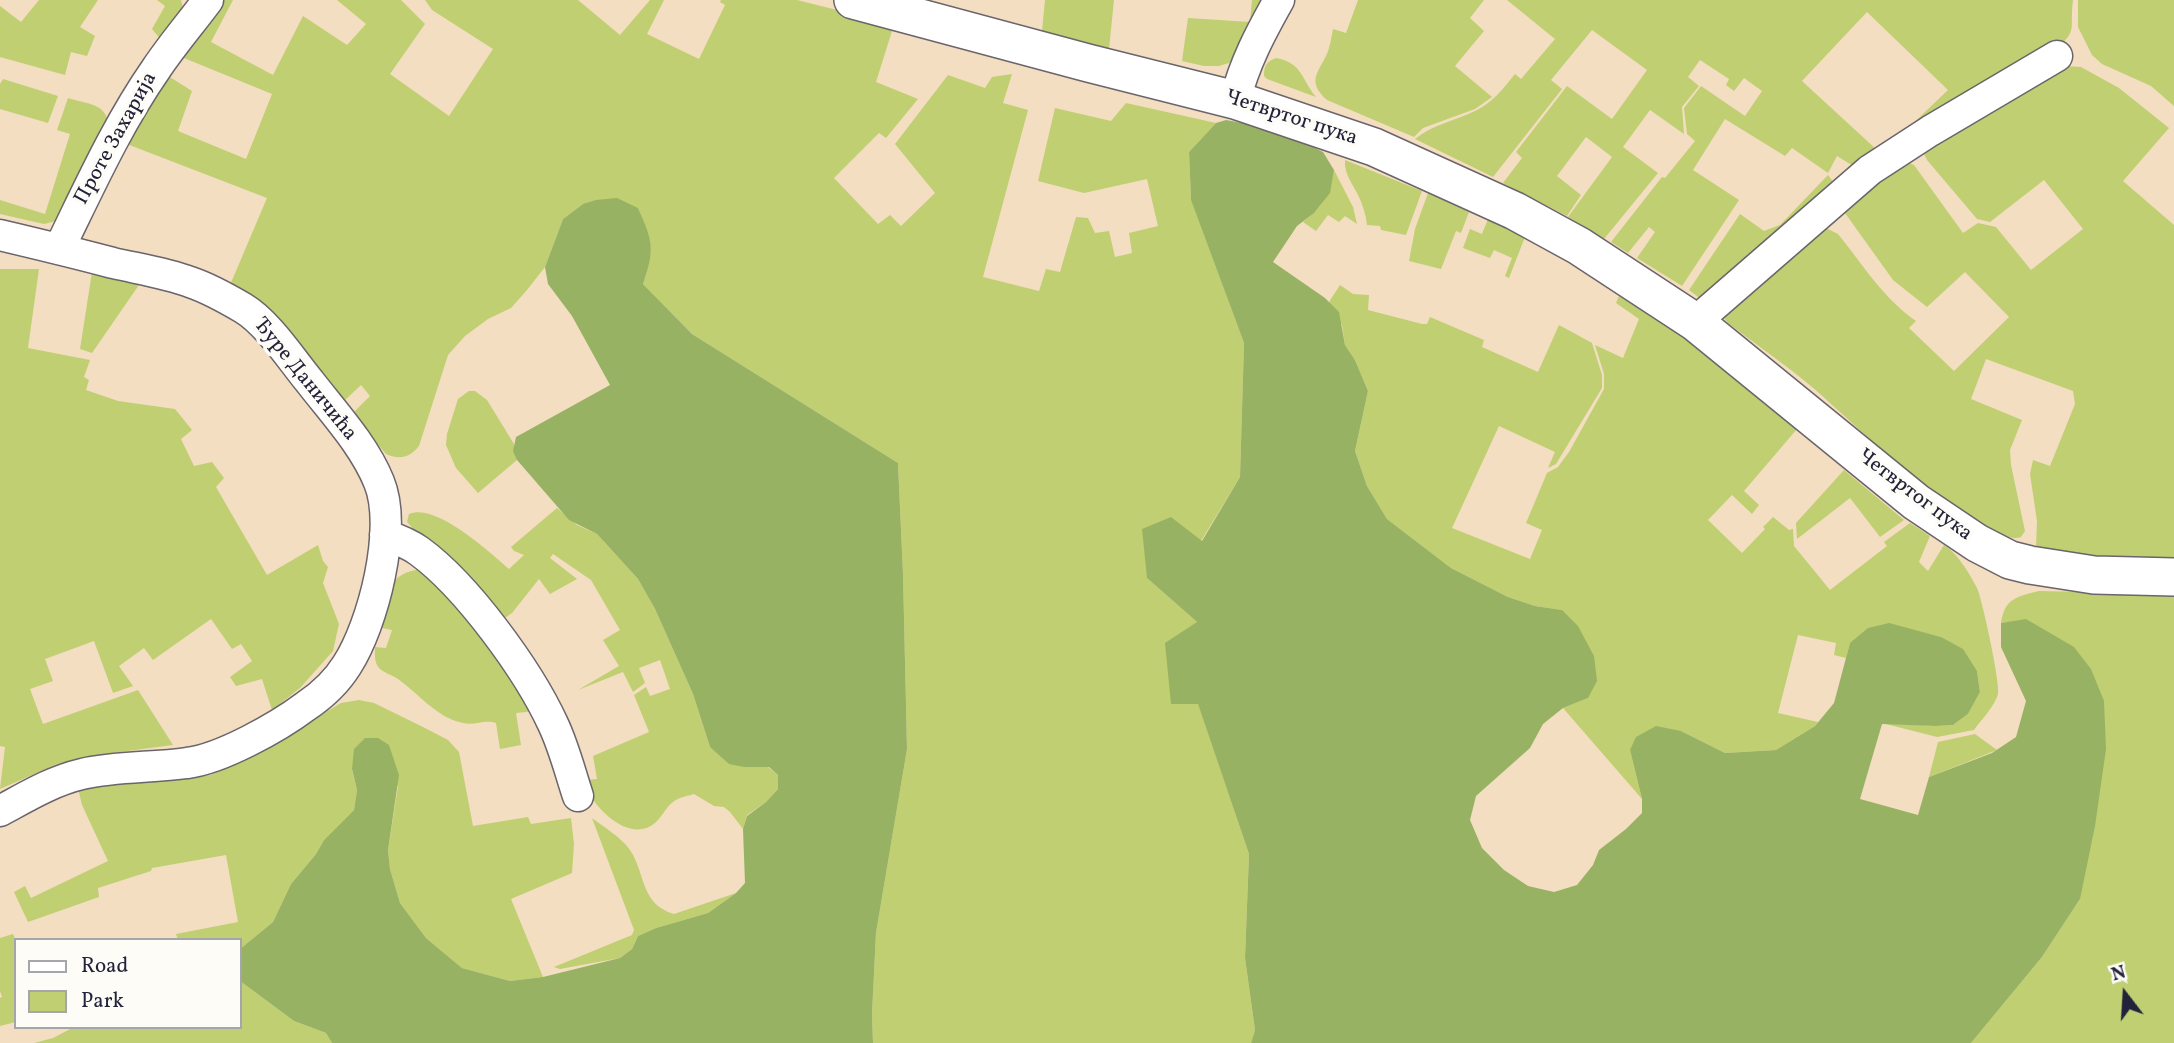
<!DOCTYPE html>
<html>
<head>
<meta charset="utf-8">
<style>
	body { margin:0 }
	#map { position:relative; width:2174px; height:1043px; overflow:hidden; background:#f3dec1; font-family:Vollkorn,serif }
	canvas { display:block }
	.legend { position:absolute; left:14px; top:938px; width:228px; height:91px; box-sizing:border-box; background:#fdfcf7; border:2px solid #a5a5ac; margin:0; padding:9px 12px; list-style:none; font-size:21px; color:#22223b }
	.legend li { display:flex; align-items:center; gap:14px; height:35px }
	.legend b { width:35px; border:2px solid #a5a5ac }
	.north { position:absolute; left:2090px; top:959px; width:70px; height:70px; -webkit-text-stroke:5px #fdfcf7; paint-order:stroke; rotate:343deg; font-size:19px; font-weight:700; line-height:28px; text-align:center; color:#22223b }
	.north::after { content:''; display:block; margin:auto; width:24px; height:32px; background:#22223b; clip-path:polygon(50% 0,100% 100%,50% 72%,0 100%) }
</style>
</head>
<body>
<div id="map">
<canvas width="2174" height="1043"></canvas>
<ul class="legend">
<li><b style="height:9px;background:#fff"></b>Road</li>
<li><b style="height:19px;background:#c0cf71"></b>Park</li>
</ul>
<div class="north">N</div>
</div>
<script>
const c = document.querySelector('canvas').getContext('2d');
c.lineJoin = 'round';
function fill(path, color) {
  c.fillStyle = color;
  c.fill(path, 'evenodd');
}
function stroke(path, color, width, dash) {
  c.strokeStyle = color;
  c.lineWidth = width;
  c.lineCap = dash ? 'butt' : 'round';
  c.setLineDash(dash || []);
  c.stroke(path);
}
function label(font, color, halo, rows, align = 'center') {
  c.font = font + ' Vollkorn,serif';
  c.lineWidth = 7;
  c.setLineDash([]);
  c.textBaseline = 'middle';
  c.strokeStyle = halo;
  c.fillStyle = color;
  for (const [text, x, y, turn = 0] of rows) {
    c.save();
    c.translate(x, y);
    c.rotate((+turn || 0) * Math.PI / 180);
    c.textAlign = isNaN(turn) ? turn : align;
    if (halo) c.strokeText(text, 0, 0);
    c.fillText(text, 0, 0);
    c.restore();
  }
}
fill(new Path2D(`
	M39,0H98L80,27L95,36L87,56L71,52L65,75L0,57V6L21,22Z
	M157,0H181L183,8L162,41L152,29L165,6Z
	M223,0H233L211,42L273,75L303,16L347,45L366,24L337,0H401L425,24L390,74L449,116L493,49L432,10L425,0H578L620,35L650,0H664L647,34L699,59L725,5L720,2L721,0H797L885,22L892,31L876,82L918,99L886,138L879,133L834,178L878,224L890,215L901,226L935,193L895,144L948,75L985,88L992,77L1012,74L1003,103L1028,110L983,277L1039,291L1046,269L1060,272L1076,217L1088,218L1095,233L1109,231L1115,257L1132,253L1129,233L1158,226L1147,179L1084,193L1038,181L1055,108L1111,121L1126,103L1216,123L1189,152L1191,199L1244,343L1240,477L1201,541L1147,578L1197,622L1171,704L1198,703L1249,854L1245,958L1255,1030L1251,1043H873L872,1014L876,933L907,749L903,574L898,463L692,334L643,284C655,251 652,240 638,208L583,204L563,219L545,267L527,290L511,308L488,319L465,336L448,355L419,446C409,458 400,460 386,454L352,414L370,396L361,385L343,402L230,285L267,198L119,141L165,74L192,91L178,131L246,159L272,94L179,56Z
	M1045,0H1114L1109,49L1042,31Z
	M1252,0H1266L1235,58L1229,63L1219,66H1204L1182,61L1188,18L1250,22Z
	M1358,0H1484L1470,18L1484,31L1455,66L1492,97L1475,109L1423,128L1414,137L1327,100C1308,83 1316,75 1326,56C1330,48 1331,39 1333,29L1346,33Z
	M1507,0H2073C2069,33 2080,30 2050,53L1903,133L1948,90L1867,12L1802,81L1877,150L1855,167L1837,156L1828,173L1792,148L1785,156L1725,119L1693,170L1739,200L1682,286L1637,258L1655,232L1649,227L1628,253L1611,242L1662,177L1665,178L1695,141L1687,134L1684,108L1701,86L1745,116L1762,91L1744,78L1734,91L1726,85L1729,79L1700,60L1688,77L1699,86L1682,107L1684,134L1650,110L1623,147L1658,173L1604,239L1568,217L1612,157L1586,137L1557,176L1581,195L1567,216L1503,183L1522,158L1516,152L1567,86L1612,119L1647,70L1592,30L1551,80L1562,89L1493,177L1415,139C1433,124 1455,121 1475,111C1492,103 1503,89 1515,74L1521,79L1555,39Z
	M2078,0H2174V106L2151,86L2102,64L2092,55L2078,27Z
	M1276,58C1303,63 1301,79 1316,97L1267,79L1264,76C1264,66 1266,62 1276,58Z
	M2064,66L2081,67L2119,88L2169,128L2123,181L2174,225V559C2128,558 2082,557 2036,547L2037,521L2030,474L2033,460L2050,466L2075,404L2073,391L1986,359L1971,399L2022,420L2010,450L2011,465L2025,531L2021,537C1981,550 1847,416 1812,387C1785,364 1755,344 1727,322L1724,318L1725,311L1824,227L1838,234C1864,266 1882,297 1916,321L1909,328L1954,371L2009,317L1965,272L1927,307L1893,280L1845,213V207L1904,161L1914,165L1963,233L1978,223L1996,227L2031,270L2083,229L2044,180L1990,222L1977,219L1927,160L1923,152Z
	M3,79L58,96L48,123L0,109V84Z
	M68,98C90,105 108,103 109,129L60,220L44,224L0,214V200L45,214L70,134L57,130Z
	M1345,160L1422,191L1406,235L1381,230L1380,226L1367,225C1366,215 1363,206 1359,197C1353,184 1344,175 1345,160Z
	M1334,170L1353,207L1357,224L1345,216L1339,222L1328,215L1316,231L1303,222C1323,206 1329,195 1334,170Z
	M1828,175L1837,187L1702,300L1689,290L1740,214L1764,231L1780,225Z
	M1428,193L1469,212L1461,233L1456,231L1441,269L1409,261L1415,229Z
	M1488,219L1525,237L1509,278L1505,276L1512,258L1494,250L1490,258L1463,248L1470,229L1482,234Z
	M0,269H39L28,348L90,360L84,377L89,380L86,390L118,401L175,409L192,430L181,439L194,466L212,462L224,478L216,487L267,575L318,545L323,561L328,567L323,583L339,624L333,651L300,688L272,710L262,679L236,686L230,677L252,661L241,644L232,649L211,619L153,660L144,648L119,666L133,686L113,693L94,641L45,659L53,681L30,689L43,724L138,690L173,745L97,755L57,764L0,789L5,747L0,746Z
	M92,272L141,282L92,353L80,349Z
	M1340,285L1353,294L1369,295L1368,310L1422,324H1427L1430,317L1484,340L1482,347L1538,372L1559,325L1592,343L1602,375V388L1556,464L1548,468L1555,452L1499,426L1452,528L1530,559L1542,530L1526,523L1547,473L1558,467L1569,452L1604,389V374L1595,345L1623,358L1639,319L1616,303L1619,296L1686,339L1797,429L1744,491L1759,505L1752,514L1732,495L1708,520L1742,553L1765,529L1763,527L1773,517L1789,530L1793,529L1794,546L1830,590L1887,546L1884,542L1910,523L1930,536L1919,562L1928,571L1944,545C1959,555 1969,573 1977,588C1982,598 2001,686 1998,694C1995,706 1981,720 1974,730L1937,737L1882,723L1936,726L1953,725L1968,714L1980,692L1977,671L1941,637L1916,631L1850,643L1846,658L1834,655L1836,643L1798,635L1778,713L1818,722L1815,726L1776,750L1725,753L1681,731L1630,750L1642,799L1563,708L1588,698L1562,610L1535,606L1508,597L1451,568L1387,519L1367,486L1355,451L1368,391L1355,360L1345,345L1342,325L1329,302Z
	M469,391H475L487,400L514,444L517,460L478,493L456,468L446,445L447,434L458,399Z
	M1844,470L1904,520L1880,537L1850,498L1797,539L1796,523Z
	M557,508L577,525L597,534L638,579L655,609L693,694L710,747L744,767H768L778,775V789L766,802L747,815L743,829L730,812L724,807L714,806L694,794C688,796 679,797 673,802C666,807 662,817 655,823C632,842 602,815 590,795C587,791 586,785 584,780L597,779L593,756L649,732L634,695L646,687L650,696L670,689L660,660L639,668L645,683L633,692L623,672L578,690L619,666L603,640L620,630L591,580L553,554L550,558L577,579L550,594L539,579L512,613L499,622L407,522L409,514C435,502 490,552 509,569L524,555L514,551L511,547Z
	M424,569L437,577L537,711L516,713L521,745L500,749L496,723C485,719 474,726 463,723C437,718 419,694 398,679C392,675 384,673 379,668C374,662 375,654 375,647L386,648L392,630L382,628C387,596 385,572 424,569Z
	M2039,591L2174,594V1043H1971L2042,957L2080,899L2027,620L2001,623C2005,598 2016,597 2039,591Z
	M359,700L374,703L423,727L448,740L459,752L473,826L528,817L531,824L571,818L574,844L572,873L511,899L543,977L510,981L462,968L426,938L400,903L390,869L388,850L398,786L352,770L357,790L354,810L324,840L316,854L291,884L273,922L240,949V940H178L176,934L238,922L226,855L152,868L151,871L98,888L99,897L28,922L14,892L25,886L31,898L108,861L82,805L78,788L211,775L245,760L341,703Z
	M1975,734L1997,750L1929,777L1938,742Z
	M592,818C605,828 621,837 630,850C646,874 640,904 674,914L736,893L708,913L656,928L638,936L632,949L620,958L560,969L554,967L632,935L634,930Z
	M13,934L16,941V1022L0,1026V998L2,997L0,991V938Z
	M240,981L294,1021L326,1033L332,1043H34L53,1038L74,1027H240Z`), '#c0cf71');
fill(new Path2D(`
	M1226,120L1253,125L1313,147L1323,152L1334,170L1330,193L1314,213L1297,226L1273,262L1325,298L1339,312L1345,345L1355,360L1368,391L1355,451L1367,486L1387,519L1451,568L1508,597L1535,606L1562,610L1578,626L1594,656L1597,681L1588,698L1563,708L1543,724L1530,748L1476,796L1470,820L1482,848L1504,870L1528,886L1554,892L1577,885L1593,865L1599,850L1626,829L1642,813V799L1630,750L1636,737L1656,726L1681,731L1725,753L1776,750L1815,726L1834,703L1850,643L1868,628L1889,623L1941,637L1963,649L1977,671L1980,692L1968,714L1953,725L1936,726L1882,724L1860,799L1918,815L1929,777L1992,753L2016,737L2026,701L2001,647V623L2026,619L2074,647L2091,669L2104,701L2106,749L2095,826L2080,899L2042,957L1971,1043H1251L1255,1030L1245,958L1249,854L1198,704H1171L1165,643L1197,622L1147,578L1142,529L1171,517L1202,541L1240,477L1244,343L1191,200L1189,152L1216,123Z
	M617,198L638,208C653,241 655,250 643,284L692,334L898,463L903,574L907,749L876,933L872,1014L873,1043H332L326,1033L294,1021L240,981V949L273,922L291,884L316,854L324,840L354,810L357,790L352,769L354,749L365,738H378L389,745L399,775L388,850L390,869L400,903L426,938L462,968L510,981L543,977L620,958L632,949L638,936L656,928L708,913L736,893L745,883L743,829L747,816L766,802L778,789V775L769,767H744L729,764L710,747L693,694L655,609L638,579L597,534L569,520L517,460L513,451L516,437L610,385L572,316L548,284L545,267L563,219L583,204L596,200Z`), '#98b263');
const minor = new Path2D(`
	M1235,100C1245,62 1260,34 1279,0
	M0,235C38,244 76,253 113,263C139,269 166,273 190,282C208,288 226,298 243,308C268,323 291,359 310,382C334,413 364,445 379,482C398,528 373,625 347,665C337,681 321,696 306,706C278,727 221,759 187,763C152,768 116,766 82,774C52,781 26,797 0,811
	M59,249C89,188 117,125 156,69C172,45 191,23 208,0
	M1695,322L1870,170L1930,131L2057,56
	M385,535C397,539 408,543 419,551C467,586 528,670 553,724C564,747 570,772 578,796`);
const tertiary = new Path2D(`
	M853,0L1088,63L1235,100L1374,147L1515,211L1579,246L1695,322L1916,502L1977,543L2010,560L2030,565L2094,575L2174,577`);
stroke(minor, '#6b646a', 33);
stroke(tertiary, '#6b646a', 40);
stroke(minor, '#fff', 30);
stroke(tertiary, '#fff', 37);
label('21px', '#22223b', '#fdfcf7', [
	["Четвртог пука",1291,119,18],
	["Проте Захарија",117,139,-61],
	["Ђуре Даничића",304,380,51],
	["Четвртог пука",1914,496,37]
]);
</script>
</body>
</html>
